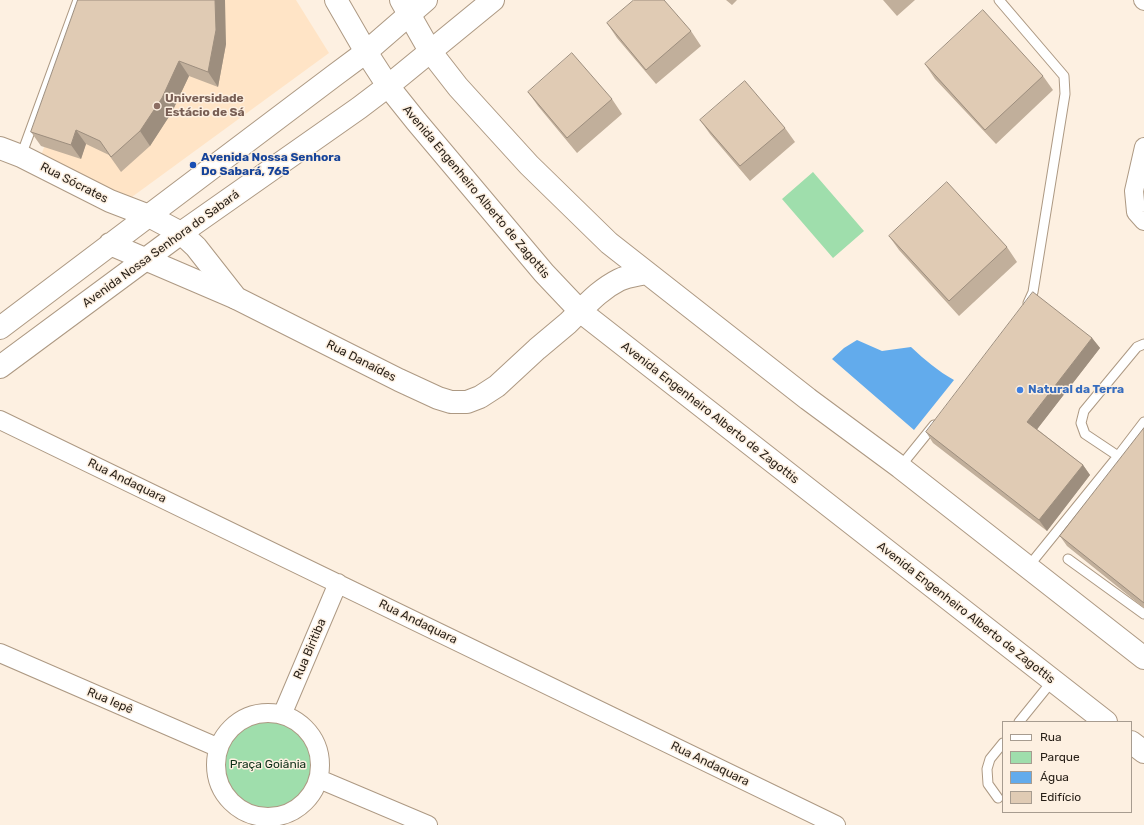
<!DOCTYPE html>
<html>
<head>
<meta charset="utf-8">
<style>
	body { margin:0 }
	#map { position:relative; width:1144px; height:825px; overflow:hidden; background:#fdf0e1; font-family:Rubik,sans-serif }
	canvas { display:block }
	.legend { position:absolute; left:1002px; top:721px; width:130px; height:92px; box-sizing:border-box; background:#fdf0e1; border:1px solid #a79c90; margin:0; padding:5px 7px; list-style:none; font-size:12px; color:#271f17 }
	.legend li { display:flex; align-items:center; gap:8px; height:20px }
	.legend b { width:20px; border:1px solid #a79c90 }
</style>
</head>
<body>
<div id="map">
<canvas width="1144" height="825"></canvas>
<ul class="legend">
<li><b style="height:5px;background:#fff"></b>Rua</li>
<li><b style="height:11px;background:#9fdeac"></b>Parque</li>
<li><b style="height:11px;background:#62abec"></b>Água</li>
<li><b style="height:11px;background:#e0cbb4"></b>Edifício</li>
</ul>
</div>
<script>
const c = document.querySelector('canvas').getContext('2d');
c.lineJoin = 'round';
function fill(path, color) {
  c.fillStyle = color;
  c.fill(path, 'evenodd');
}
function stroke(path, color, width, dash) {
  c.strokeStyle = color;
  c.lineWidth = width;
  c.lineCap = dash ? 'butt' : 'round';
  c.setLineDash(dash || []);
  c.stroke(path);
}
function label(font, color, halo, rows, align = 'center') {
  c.font = font + ' Rubik,sans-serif';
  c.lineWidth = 3;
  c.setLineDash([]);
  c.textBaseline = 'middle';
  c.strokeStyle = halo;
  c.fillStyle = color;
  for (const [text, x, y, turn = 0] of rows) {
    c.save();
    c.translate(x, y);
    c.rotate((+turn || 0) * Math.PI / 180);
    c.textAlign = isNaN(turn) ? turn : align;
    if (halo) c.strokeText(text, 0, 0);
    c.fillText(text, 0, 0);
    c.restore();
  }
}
fill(new Path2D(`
	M94,0H296L329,53L125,202L40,159Z`), '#ffe4c6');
fill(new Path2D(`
	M813,172L864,231L833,258L782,199Z
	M216 765a52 52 0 1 1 104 0a52 52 0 1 1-104 0Z`), '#9fdeac');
fill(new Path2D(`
	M857,340L882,351L911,347C925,360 938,371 954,380L914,430L832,359L844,348Z`), '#62abec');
const service = new Path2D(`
	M999,0L1064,76L1065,94L1033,292L1028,303
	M21,156L78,0
	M1118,456L1085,434L1081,423L1084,411L1137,347L1144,344
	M900,467L934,425
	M1068,559L1144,614
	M1028,567L1118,456L1144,422
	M1019,722L1053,680
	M998,798L988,784L987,769L990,759L1003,743`);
const minor = new Path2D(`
	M1143,0L1144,1
	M1144,147L1134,191L1136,212L1144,221
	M0,420L836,825
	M0,653L219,748
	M216 765a52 52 0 1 1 104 0a52 52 0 1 1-104 0Z
	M282,715L338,583
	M319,779L428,825`);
const tertiary = new Path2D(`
	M0,148L21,156L110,201L149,216L181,233L196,247L236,298L399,380L438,398L451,402H467L480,397L497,386L537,349L568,323L580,311`);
const secondary = new Path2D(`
	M336,0L366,52L388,86L416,121L544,273L580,311L1106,722
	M401,0L430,51L458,87L529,165L609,243L808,399L900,467L1144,658
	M580,311C592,299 603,288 619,280C627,276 637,275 646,273
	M1131,742L1144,752`);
const primary = new Path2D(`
	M110,244L236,298
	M0,328L335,75L366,52L426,0
	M0,367L181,233L359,108L388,86L493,0`);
stroke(service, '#ad9983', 11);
stroke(minor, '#ad9983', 20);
stroke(tertiary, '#ad9983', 24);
stroke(secondary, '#ad9983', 24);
stroke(primary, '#ad9983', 24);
stroke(service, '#fff', 9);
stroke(minor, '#fff', 18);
stroke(tertiary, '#fff', 22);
stroke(secondary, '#fff', 22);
stroke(primary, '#fff', 22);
fill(new Path2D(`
	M78,0L226,44L218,87L189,76L172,112L150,146L121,172L109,155L86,144L81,159L41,146L31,132Z
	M726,0H737L732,5Z
	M883,0H915L897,16Z
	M607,23L691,31L701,46L656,84L617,38Z
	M925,64L1043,76L1053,90L996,144L935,79Z
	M528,92L612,99L622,114L577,153L538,106Z
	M700,120L785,128L795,142L750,181L710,134Z
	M889,236L1007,247L1017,262L959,316L899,250Z
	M1092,338L1100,348L1037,429L1083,465L1090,475L1047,531L933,443L926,432Z
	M1144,428V608L1067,546L1060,536Z`), '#c1af9b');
fill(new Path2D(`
	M215,0H225L226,44L218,87L208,72Z
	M179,61L189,76L172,112L150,146L140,131Z
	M76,130L86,144L81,159L71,145Z
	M1092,338L1100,348L1035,432L1027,422Z
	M1083,465L1090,475L1047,531L1039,520Z`), '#9d8e7e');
const building = new Path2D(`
	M78,0H215L216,30L208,72L179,61L162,98L140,131L111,157L100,141L76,130L71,145L31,132Z
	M634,0H664L691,31L646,70L607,23Z
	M983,10L1043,76L985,130L925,64Z
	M572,53L612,99L567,138L528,92Z
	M745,81L785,128L740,166L700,120Z
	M947,182L1007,247L949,301L889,236Z
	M1033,292L1092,338L1027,422L1083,465L1039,520L926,432Z
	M1144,428V603L1060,536Z`);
fill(building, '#e0cbb4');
stroke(building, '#9d8e7e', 1);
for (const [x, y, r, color] of [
	[157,106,4,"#8d6e63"],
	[193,165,4,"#1a4fb4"],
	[1020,390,4,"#3f7fe0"]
]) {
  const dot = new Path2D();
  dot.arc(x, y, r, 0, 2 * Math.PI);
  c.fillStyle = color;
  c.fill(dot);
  stroke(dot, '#fdf0e1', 1.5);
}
label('bold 12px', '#785e54', '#fdf0e1', [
	["Universidade",165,99],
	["Estácio de Sá",165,113]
], 'left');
label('bold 12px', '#164399', '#fdf0e1', [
	["Avenida Nossa Senhora",201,158],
	["Do Sabará, 765",201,172]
], 'left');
label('12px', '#271f17', '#fdf0e1', [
	["Rua Sócrates",74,183,27],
	["Avenida Engenheiro Alberto de Zagottis",476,192,50],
	["Avenida Nossa Senhora do Sabará",161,249,-36],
	["Rua Danaídes",361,361,27],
	["Avenida Engenheiro Alberto de Zagottis",710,413,38],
	["Rua Andaquara",127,481,26],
	["Avenida Engenheiro Alberto de Zagottis",966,613,38],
	["Rua Andaquara",418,622,26],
	["Rua Biritiba",310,649,-67],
	["Rua Iepê",110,701,23],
	["Rua Andaquara",710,764,26]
]);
label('bold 12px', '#366cbe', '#fdf0e1', [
	["Natural da Terra",1028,390]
], 'left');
label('12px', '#0f3119', '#fdf0e1', [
	["Praça Goiânia",268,765]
]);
</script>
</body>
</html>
